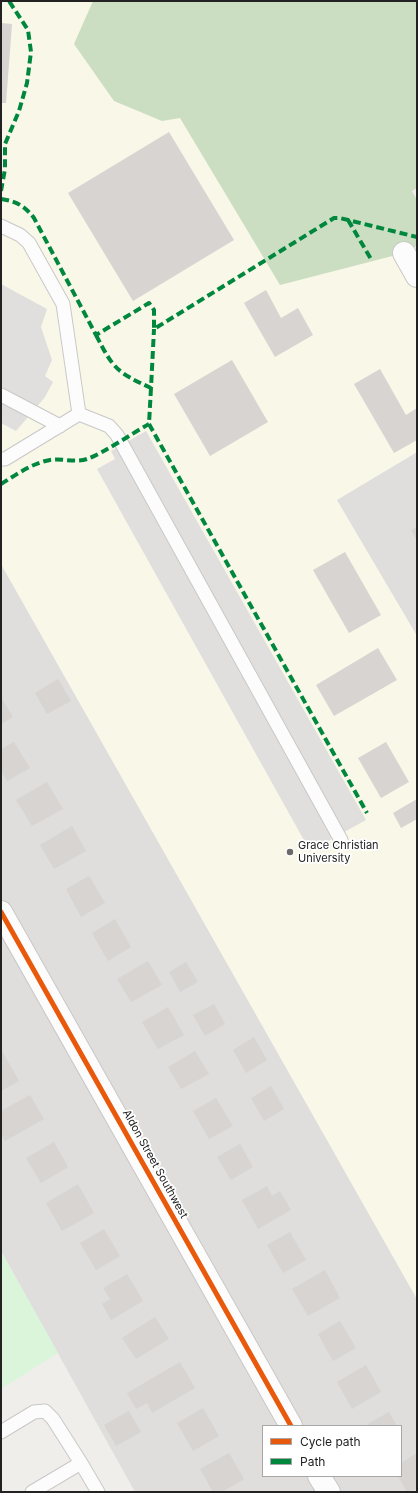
<!DOCTYPE html>
<html>
<head>
<meta charset="utf-8">
<style>
	body { margin:0 }
	#map { position:relative; width:418px; height:1493px; overflow:hidden; background:#f0eeeb; font-family:Inter,sans-serif }
	canvas { display:block }
	.frame { position:absolute; inset:0; border:2px solid #222; pointer-events:none }
	.legend { position:absolute; left:262px; top:1425px; width:140px; height:52px; box-sizing:border-box; background:#fff; border:1px solid #a7a7a7; margin:0; padding:5px 7px; list-style:none; font-size:12px; color:#222 }
	.legend li { display:flex; align-items:center; gap:8px; height:20px }
	.legend b { width:20px; border:1px solid #a7a7a7 }
</style>
</head>
<body>
<div id="map">
<canvas width="418" height="1493"></canvas>
<div class="frame"></div>
<ul class="legend">
<li><b style="height:5px;background:#e8590c"></b>Cycle path</li>
<li><b style="height:5px;background:#00873e"></b>Path</li>
</ul>
</div>
<script>
const c = document.querySelector('canvas').getContext('2d');
c.lineJoin = 'round';
function fill(path, color) {
  c.fillStyle = color;
  c.fill(path, 'evenodd');
}
function stroke(path, color, width, dash) {
  c.strokeStyle = color;
  c.lineWidth = width;
  c.lineCap = dash ? 'butt' : 'round';
  c.setLineDash(dash || []);
  c.stroke(path);
}
function label(font, color, halo, rows, align = 'center') {
  c.font = font + ' Inter,sans-serif';
  c.lineWidth = 3.5;
  c.setLineDash([]);
  c.textBaseline = 'middle';
  c.strokeStyle = halo;
  c.fillStyle = color;
  for (const [text, x, y, turn = 0] of rows) {
    c.save();
    c.translate(x, y);
    c.rotate((+turn || 0) * Math.PI / 180);
    c.textAlign = isNaN(turn) ? turn : align;
    if (halo) c.strokeText(text, 0, 0);
    c.fillText(text, 0, 0);
    c.restore();
  }
}
fill(new Path2D(`
	M417,452V636L336,500Z
	M1,564L417,1299V1492H135L1,1251ZM263,1426H401V1476H263Z`), '#dfdedc');
fill(new Path2D(`
	M1,1H417V188L412,191L417,200V246L404,254L417,276V452L337,500L417,636V1299L1,564Z`), '#f8f7e8');
fill(new Path2D(`
	M93,1H417V188L412,191L417,200V246L404,253L280,285L180,118L162,121L114,101L74,44Z`), '#cbdec1');
fill(new Path2D(`
	M1,1251L58,1353L1,1389Z`), '#daf5da');
fill(new Path2D(`
	M1,284L47,309L41,327L52,360L45,376L53,382L45,397L16,431L1,423Z
	M146,431L366,820L310,851L97,469L115,459L111,451Z`), '#e0dfde');
fill(new Path2D(`
	M1,23L12,24L6,103H1Z
	M169,132L234,240L133,301L68,193Z
	M266,290L281,318L298,308L313,335L275,357L244,303Z
	M232,360L268,422L210,456L174,394Z
	M380,369L406,415L417,408V440L394,453L354,384Z
	M417,527V541L411,530Z
	M345,552L381,615L349,633L313,570Z
	M378,648L397,680L334,716L316,685Z
	M58,679L71,701L47,714L35,693Z
	M1,697L13,717L1,724Z
	M14,742L30,768L7,781L1,771V749Z
	M386,742L409,782L381,798L358,758Z
	M47,782L63,809L32,826L16,800Z
	M417,799V819L401,828L393,813Z
	M72,826L86,851L54,869L40,845Z
	M89,876L105,903L81,917L66,889Z
	M115,919L131,947L108,961L92,933Z
	M148,961L162,985L131,1002L117,979Z
	M186,962L198,982L180,992L169,972Z
	M214,1004L225,1024L205,1036L193,1015Z
	M168,1007L184,1035L158,1049L142,1022Z
	M254,1037L267,1060L246,1073L233,1050Z
	M2,1051L19,1081L1,1091V1052Z
	M195,1051L209,1074L181,1089L168,1067Z
	M271,1086L284,1109L264,1121L251,1098Z
	M30,1095L44,1119L5,1141L1,1134V1111Z
	M216,1098L233,1126L209,1139L193,1111Z
	M54,1142L68,1167L41,1183L26,1158Z
	M240,1144L253,1167L231,1180L217,1157Z
	M78,1184L94,1213L62,1231L46,1203Z
	M267,1186L272,1196L280,1191L291,1210L258,1229L242,1200Z
	M104,1229L120,1256L96,1270L80,1243Z
	M290,1232L306,1260L283,1273L267,1245Z
	M325,1270L340,1298L308,1316L292,1289Z
	M127,1274L143,1301L111,1320L102,1304L110,1299L103,1288Z
	M155,1317L169,1339L136,1359L122,1338Z
	M340,1321L356,1348L333,1361L318,1334Z
	M180,1362L195,1388L152,1413L147,1403L136,1409L127,1393Z
	M366,1365L381,1392L352,1409L337,1382Z
	M203,1408L219,1436L193,1451L177,1423Z
	M129,1411L141,1432L116,1446L104,1425Z
	M389,1412L397,1426H369L368,1424Z
	M229,1453L244,1479L222,1492H213L200,1469Z
	M415,1454L417,1457V1489L407,1492L398,1476H401V1463Z`), '#d7d4d2');
const service = new Path2D(`
	M1,226L20,235L29,243L63,304L79,414L109,426L117,435L341,840
	M1,395L60,426
	M1,459H5L79,414
	M1,1432L34,1412L45,1411L53,1419L81,1463
	M32,1492L81,1463L98,1492`);
const minor = new Path2D(`
	M404,253L417,276
	M1,912L291,1426
	M319,1476L329,1492`);
stroke(service, '#c9c8c7', 15);
stroke(minor, '#c9c8c7', 24);
stroke(service, '#fdfcfc', 13);
stroke(minor, '#fdfcfc', 22);
stroke(new Path2D(`
	M1,191L5,169V144L19,111L27,83L31,52L28,30L9,1
	M1,199C16,201 25,206 34,218L96,335L149,303L154,310V329L334,218H340L417,237
	M348,220L371,259
	M96,335C113,368 116,372 151,388L154,329
	M151,388L149,424L367,813
	M1,484C16,475 32,463 50,460C62,458 75,463 87,459C104,453 131,434 149,424`), '#00873e', 4, [8, 4]);
stroke(new Path2D(`
	M1,912L291,1426`), '#e8590c', 5);
for (const [x, y, r, color] of [
	[290,852,4,"#6a6968"]
]) {
  const dot = new Path2D();
  dot.arc(x, y, r, 0, 2 * Math.PI);
  c.fillStyle = color;
  c.fill(dot);
  stroke(dot, '#fff', 1.5);
}
label('11px', '#222', '#fff', [
	["Grace Christian",298,846],
	["University",298,859]
], 'left');
label('11px', '#222', '#fff', [
	["Aldon Street Southwest",155,1164,61]
]);
</script>
</body>
</html>
